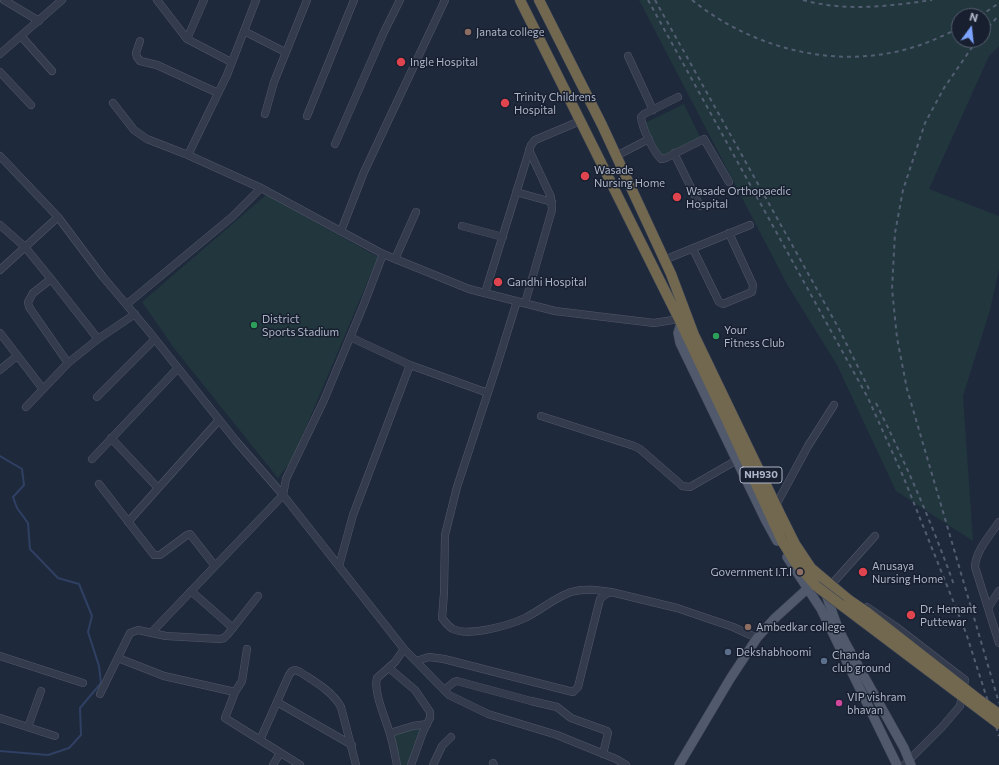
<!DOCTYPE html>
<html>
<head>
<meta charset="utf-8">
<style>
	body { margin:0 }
	#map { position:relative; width:999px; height:765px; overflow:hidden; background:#1f293c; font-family:Commissioner,sans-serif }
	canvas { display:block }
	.north { position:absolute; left:951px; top:8px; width:40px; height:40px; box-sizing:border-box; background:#182030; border:1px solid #545c6d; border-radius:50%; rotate:15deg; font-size:11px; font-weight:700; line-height:16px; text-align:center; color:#aeb5c8 }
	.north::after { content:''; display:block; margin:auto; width:14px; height:18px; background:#7ca3ff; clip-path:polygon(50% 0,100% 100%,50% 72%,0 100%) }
</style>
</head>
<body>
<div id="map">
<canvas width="999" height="765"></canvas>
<div class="north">N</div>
</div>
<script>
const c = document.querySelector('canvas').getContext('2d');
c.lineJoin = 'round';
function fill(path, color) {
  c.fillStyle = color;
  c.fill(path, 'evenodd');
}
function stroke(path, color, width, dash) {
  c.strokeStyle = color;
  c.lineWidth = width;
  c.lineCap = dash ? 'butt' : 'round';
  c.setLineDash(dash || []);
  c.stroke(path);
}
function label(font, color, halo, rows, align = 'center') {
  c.font = font + ' Commissioner,sans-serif';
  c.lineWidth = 3;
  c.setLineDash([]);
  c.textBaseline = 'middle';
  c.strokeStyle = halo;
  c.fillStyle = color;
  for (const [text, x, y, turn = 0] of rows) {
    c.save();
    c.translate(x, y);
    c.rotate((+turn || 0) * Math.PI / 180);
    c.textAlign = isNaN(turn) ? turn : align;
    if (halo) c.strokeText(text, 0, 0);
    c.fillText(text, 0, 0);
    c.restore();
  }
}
fill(new Path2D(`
	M639,0H999V46L989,56L929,189L999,216V270L990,310L963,396L973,541L896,491L837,365L788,286ZM959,16H983V40H959Z
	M684,104L701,139L662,157L645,123Z
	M266,195L378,257L292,460L278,478L174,348L142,302Z
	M423,727L409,765H399L392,734Z`), '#21373d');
stroke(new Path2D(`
	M0,456L22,469L24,485L13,497L17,508L28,523L30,549L58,578L79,584L92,616L88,632L99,666L101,683L80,708L81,735L69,748L48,755L0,751`), '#2f4063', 2);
const minor = new Path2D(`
	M4,0L39,21
	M157,0L187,39L231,62
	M244,31L285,52
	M21,36L52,71
	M187,39L204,0
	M140,41L136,53L137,57L140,61L157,65L218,93
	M0,54L62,0
	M628,56L653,110
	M0,72L31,105
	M678,97L644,114L641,117C642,128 653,151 661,159L666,158L704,139L729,182
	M113,103L134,130L147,139L188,155L261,188
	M265,114L274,82L307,0
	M307,116L354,0
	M335,144L384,32L400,0
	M674,153L700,206
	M188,155L227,75L256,0
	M0,156L58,217L103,277L147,329L236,441L283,495L404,649L449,695L488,714L557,735L616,759L626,765
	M616,156L649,139
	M516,192L552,202
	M0,225L25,247L51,279L98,339
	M462,226L503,237
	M341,231L364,172L445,0
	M693,249L719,302L723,304L752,292L753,285L729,233
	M395,259L416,212
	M664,260L750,225
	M0,270L58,217
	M51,279L33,293L28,302L29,307L68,363
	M485,293L531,145L535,140L580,121
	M517,301L498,362L457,487L445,535L444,593L442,618C445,622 449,627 453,629C469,637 510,625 525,618C541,610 554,598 571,592C585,588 598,590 611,592
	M525,303L552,210L551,197L529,150
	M127,304L232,217L261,188L383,254L469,289L555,311L654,323L679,319
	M0,333L43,389
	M350,337L410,365L488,393
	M0,370L17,356
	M97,397L155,339
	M26,407L68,363L98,339L135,314
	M541,416L634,446L640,449L679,483L682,486L690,487L737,460
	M111,438L158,488
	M92,459L178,368
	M99,484L154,555H160L187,535L190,534L215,566
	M776,505L808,446L834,405
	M128,522L219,420
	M999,522C991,534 975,552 975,567L999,643
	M339,566L353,515L410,365
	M831,585L875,536
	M191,591L233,628
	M867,607L895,626L965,680L960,706L942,727L904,765
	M988,608L999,591
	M151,633L283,495L286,479L324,400L364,304L383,254
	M247,649L242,681L235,692L225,718L300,765
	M0,656L83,683
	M118,658L164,676L235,692
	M416,661L429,657L444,659L573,692L578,687L600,599L606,594L611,592L677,608L733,627L757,638
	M389,668L415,690L430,712V718L423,732L411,765
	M444,690L454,682L457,681L531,701L557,707L571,718L607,731L608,733L603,754
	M100,694L130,633L138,630L166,636L220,639L224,638L228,634L258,596
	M277,702L352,745
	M0,718L55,736
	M28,727L41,691
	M390,733L413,726L427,724
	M260,740L289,675L292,671L295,670L300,672C315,682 332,691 341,707L356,765
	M493,763L494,765
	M273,765L280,753
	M397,765C395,755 393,744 390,734C386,719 373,692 377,678L395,662L404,649
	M433,765L442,746L451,737`);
const major = new Path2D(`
	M681,323L678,333L680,343L765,519L777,541
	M787,557L821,609L897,765
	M819,575L838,628L846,644L904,748L911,765
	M679,765L730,679L757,638L774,619L807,589`);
const highway = new Path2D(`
	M520,0L679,319L724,414L782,541L795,562L816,586
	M539,0L602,125L671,274L694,335L781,516L795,544L811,568L849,600`);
stroke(minor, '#515869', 8);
stroke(major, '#3c4455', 10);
stroke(highway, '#3e4556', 11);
stroke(minor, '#333b4c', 7);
stroke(major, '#515a6c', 9);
stroke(highway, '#72684f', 10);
stroke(new Path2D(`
	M648,0L868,398L903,476L966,633L999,736
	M655,0L838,327L870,391
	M692,0C753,49 838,71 914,47C930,42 945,35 959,28
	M803,0C845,12 890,6 932,0
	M980,16L999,3
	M983,33L999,15
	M977,40L944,88L925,123L903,190L895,233L892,289L897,338L907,389L999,703
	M876,403C905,462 932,523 954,585`), '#545e73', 2, [4, 4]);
const highwayBridge = new Path2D(`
	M816,586L999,724
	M849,600L868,613L978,699L999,714`);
stroke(highwayBridge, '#3e4556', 11, []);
stroke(highwayBridge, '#72684f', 10);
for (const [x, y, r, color] of [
	[468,32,4,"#8d6e63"],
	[401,62,5,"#e0444e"],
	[505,103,5,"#e0444e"],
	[585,176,5,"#e0444e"],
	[677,197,5,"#e0444e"],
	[498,282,5,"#e0444e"],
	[254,325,4,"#2e9e5b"],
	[716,336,4,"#2e9e5b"],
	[800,572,4,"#8d6e63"],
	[863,572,5,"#e0444e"],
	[911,615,5,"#e0444e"],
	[748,627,4,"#8d6e63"],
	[728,652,4,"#5c6f8a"],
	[824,661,4,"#5c6f8a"],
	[839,703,4,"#d1479c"]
]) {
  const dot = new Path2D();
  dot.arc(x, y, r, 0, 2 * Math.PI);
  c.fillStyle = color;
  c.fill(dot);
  stroke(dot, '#182030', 1.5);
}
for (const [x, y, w] of [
	[761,475,42]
]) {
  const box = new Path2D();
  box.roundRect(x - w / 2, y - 8, w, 16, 3);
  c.fillStyle = '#182030';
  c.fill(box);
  stroke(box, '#aeb5c8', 1);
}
label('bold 10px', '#aeb5c8', null, [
	["NH930",761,475]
]);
label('11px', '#aeb5c8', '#182030', [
	["Janata college",476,32],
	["Ingle Hospital",410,62],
	["Trinity Childrens",514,97],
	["Hospital",514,110],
	["Wasade",594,170],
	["Nursing Home",594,183],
	["Wasade Orthopaedic",686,191],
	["Hospital",686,204],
	["Gandhi Hospital",507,282],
	["District",262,319],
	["Sports Stadium",262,332],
	["Your",724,330],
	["Fitness Club",724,343],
	["Anusaya",872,566],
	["Nursing Home",872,579],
	["Government I.T.I",792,572,"right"],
	["Dr. Hemant",920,609],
	["Puttewar",920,622],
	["Ambedkar college",756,627],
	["Dekshabhoomi",736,652],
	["Chanda",832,655],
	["club ground",832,668],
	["VIP vishram",847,697],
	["bhavan",847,710]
], 'left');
</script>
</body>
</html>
